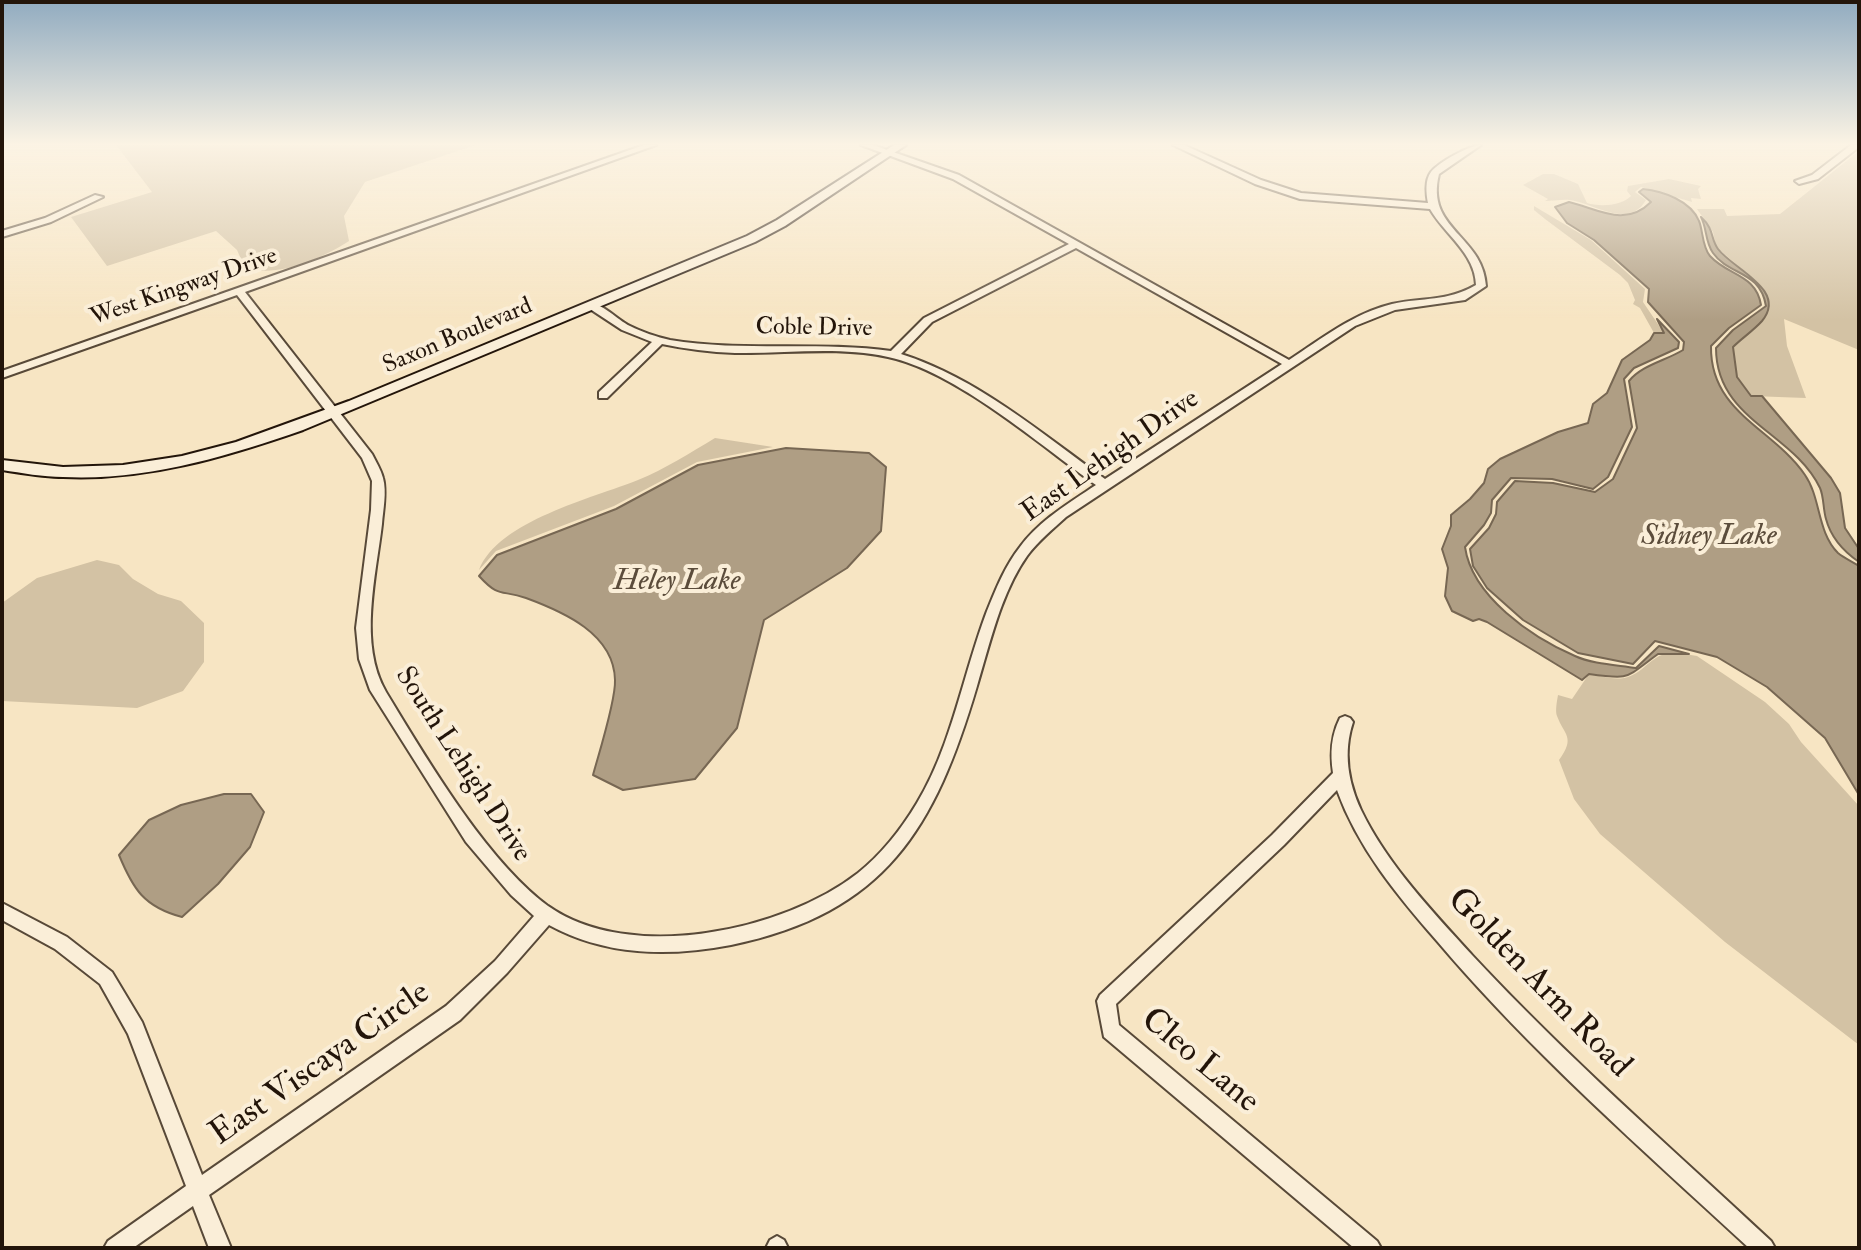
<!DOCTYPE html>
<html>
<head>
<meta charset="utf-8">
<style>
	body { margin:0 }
	#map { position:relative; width:1861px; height:1250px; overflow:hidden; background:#f7e5c3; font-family:"IM FELL Double Pica",serif }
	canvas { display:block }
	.frame { position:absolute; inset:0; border:4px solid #23150a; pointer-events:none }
</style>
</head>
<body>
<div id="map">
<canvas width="1861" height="1250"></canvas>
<div class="frame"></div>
</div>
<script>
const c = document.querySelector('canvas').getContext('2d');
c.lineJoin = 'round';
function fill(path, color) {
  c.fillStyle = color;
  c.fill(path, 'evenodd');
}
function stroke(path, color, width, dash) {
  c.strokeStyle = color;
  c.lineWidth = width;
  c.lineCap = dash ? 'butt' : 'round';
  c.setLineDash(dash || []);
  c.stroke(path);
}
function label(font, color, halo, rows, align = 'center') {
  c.font = font + ' "IM FELL Double Pica",serif';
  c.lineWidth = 8;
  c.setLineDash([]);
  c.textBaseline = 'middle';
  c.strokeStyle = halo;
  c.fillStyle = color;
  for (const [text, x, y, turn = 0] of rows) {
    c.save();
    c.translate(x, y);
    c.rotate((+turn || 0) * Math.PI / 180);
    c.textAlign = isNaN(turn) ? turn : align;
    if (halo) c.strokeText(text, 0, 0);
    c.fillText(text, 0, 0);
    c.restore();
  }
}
fill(new Path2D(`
	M116,145H476L365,182L344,216L349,241C321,259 278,278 245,268L237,250L216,231L107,266L71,217L152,192Z
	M1859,151V350L1784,319L1787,346L1806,398L1751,396L1737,377L1733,347C1751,329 1763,326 1769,300L1756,281L1716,247L1713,232L1697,209H1724L1727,216L1780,214Z
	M1543,174H1554L1578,184L1587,203C1600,207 1621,206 1631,196L1627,191L1628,186L1669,179L1701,186L1698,189L1701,199L1691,198L1692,202L1641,187L1635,192L1646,200C1629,230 1593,203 1570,200C1562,199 1553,201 1545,201L1548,199L1523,185Z
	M1534,206L1591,240L1645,289L1643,302L1664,333H1654L1640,308L1633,304L1635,300L1628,283L1620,275L1545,219L1534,210Z
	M715,438L773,447L697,462L614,506L496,551L479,570C498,521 593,498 638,480C665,469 690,453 715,438Z
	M97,560L119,565L133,579L158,594L181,601L204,623V662L183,691L137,708L2,701V603L37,578Z
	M1673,652L1697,656L1765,702L1789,724L1801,742L1859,806V1045L1725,942L1600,834L1574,799L1559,760C1576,737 1564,735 1557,716C1555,711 1557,701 1558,695L1572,699L1589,674C1602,676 1615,681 1628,677C1646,671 1650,655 1673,652Z`), '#d3c2a4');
const water = new Path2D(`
	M1643,189C1663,191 1691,201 1699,221C1703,230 1702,247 1710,256C1728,276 1756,274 1761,305L1729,328L1711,346C1710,413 1773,428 1805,475C1821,498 1817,532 1838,553C1844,558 1853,562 1859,566V795L1825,738L1767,687L1717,657L1655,641L1633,664L1578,653L1523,620L1487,588L1473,566L1470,549L1489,528L1496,514L1497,502L1515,481L1553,483L1595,492L1613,479L1637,428L1629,381C1642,365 1665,361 1683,350L1684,342L1648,302L1649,289L1594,240L1567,223L1555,207L1569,202C1598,209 1625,228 1651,202L1639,192Z
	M1701,217C1715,230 1710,238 1718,249C1733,269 1788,290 1762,321C1753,331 1742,338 1733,347L1737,377L1751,396H1762L1831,478L1840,493L1845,528L1859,549V562C1843,551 1831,538 1826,519C1823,509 1824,497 1820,488C1793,432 1716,420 1716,348L1733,330L1766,306C1760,270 1729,276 1713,253C1705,242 1707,228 1701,217Z
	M1657,319L1679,342L1678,348L1634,368L1624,379L1632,427L1608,477L1593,489L1552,479L1511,478L1492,500L1491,513L1484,525L1465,547C1472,596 1531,637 1575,656C1592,664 1617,665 1636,668L1659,646L1689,654H1658C1625,678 1631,680 1589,674L1582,680L1487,622L1479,619L1473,621L1452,611L1445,596L1448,568L1442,549L1451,526V515L1470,499L1484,483L1488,469L1500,459L1558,432L1588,423L1593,404L1607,393L1622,360L1650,340L1654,333H1664Z
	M786,448L869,453L886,467L881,531L847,568L764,620L737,728L695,779L623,790L593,775C599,753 616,700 615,680C614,634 564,612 526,598C501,589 500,599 479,576L497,555L616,509L698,465Z
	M224,794H251L264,812L250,847L218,884L182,917C144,907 133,889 119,855L149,820L181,805Z`);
fill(water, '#af9e84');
stroke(water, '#776753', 2);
const street = new Path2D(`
	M644,145H656L245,292L372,454C376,462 381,470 383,478C387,492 383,510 382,524C376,576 358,644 386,692C426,758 486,860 548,906C630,964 784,931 858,873C882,854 902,828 917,803C952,745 963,674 987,611C996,589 1005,566 1020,547C1040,520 1069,503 1096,485C1040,445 955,371 888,357C837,346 786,354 735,353C710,352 686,349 662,344L607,398H599V392L652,342L622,330L587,307V303C602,302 616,319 630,326C642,332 657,337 670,340C743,352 818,341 891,351L924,318L1069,244L953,179L861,145H873L959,175L1289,360C1321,339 1354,313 1392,304C1424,297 1446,302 1476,285C1475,253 1445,235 1430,209L1300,199L1255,184L1173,145H1184L1261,180L1301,193L1428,203C1426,193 1425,180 1431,172C1439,162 1470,145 1481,145L1439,174C1425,230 1483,235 1486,286L1465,300L1395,310L1355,326L1066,517C1052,530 1038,541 1027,556C1001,593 990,643 977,686C935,828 886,913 731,945C668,957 606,956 549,925L507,973L460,1020L209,1195L231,1248H209L193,1206L133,1248H104L108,1241L186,1186L128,1034L100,984L55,949L2,920V903L67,937L112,972L142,1022L202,1175L446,1006L495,961L534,916L511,895L466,842L370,690L359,659L356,628L371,510L372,481L362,458L237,295L2,378V371ZM1076,248L1282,364L1105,479C1041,433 977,378 901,354L932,322Z
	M1851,145H1859V147L1818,179L1799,184L1795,181L1812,175Z
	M95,195L103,197L51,222L2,237V231L45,218Z
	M1345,716L1350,718L1353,722C1343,752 1348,782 1361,810C1387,864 1432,911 1472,955C1566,1056 1670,1147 1771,1241L1775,1248H1749C1642,1149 1531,1052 1437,941C1397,895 1358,848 1337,790L1284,845L1116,1004L1119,1025L1377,1241L1381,1248H1354L1104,1037L1097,1001L1100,995L1272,835L1333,773C1330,753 1331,736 1340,718Z
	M777,1236L784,1240L788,1248H766L770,1240Z`);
const secondary = new Path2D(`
	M894,145H906L785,226L755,242L303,430C225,457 146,481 63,477C43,477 22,473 2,470V460L63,467L123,465L182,456L236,442L349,401L747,236L777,220Z`);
stroke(street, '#584938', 4);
stroke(secondary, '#23150a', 4);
fill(street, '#faeed8');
fill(secondary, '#faeed8');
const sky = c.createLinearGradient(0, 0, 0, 320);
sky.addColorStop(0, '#91abc0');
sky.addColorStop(0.45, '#fbf3e4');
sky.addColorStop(1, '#fbf3e400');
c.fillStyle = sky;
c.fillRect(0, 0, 1861, 320);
label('24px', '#23150a', '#faeed8', [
	["West Kingway Drive",184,288,-19],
	["Coble Drive",814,329,1],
	["Saxon Boulevard",458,337,-23]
]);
label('28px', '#23150a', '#faeed8', [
	["East Lehigh Drive",1111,457,-35],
	["South Lehigh Drive",462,765,57]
]);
label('italic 30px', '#5b4c3b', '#faeed8', [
	["Sidney Lake",1709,538],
	["Heley Lake",677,583]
]);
label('34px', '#23150a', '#faeed8', [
	["Golden Arm Road",1538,984,46],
	["Cleo Lane",1199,1062,40],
	["East Viscaya Circle",321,1065,-35]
]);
</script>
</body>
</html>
